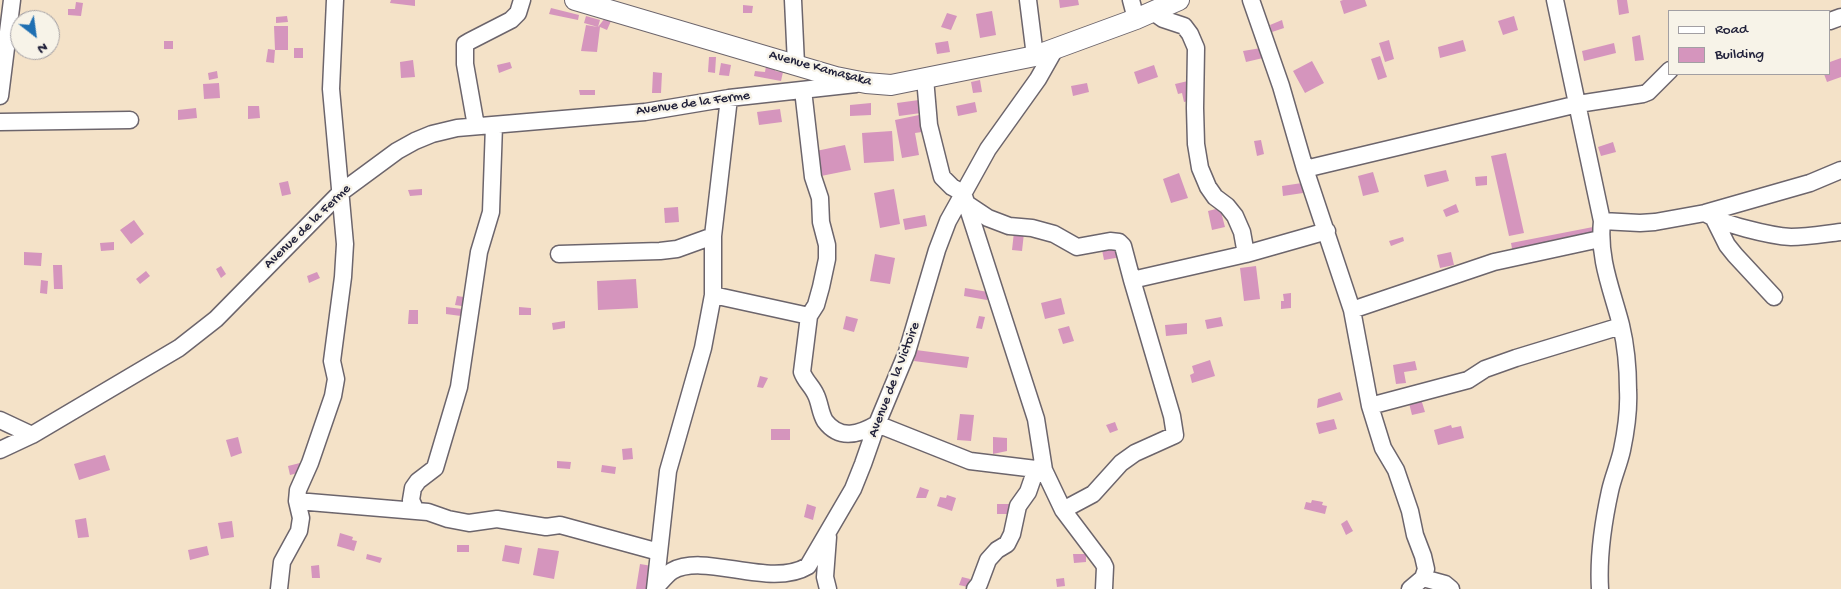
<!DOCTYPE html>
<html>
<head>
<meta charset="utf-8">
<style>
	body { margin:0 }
	#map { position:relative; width:1841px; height:589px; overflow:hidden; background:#f4e2c8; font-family:"Gochi Hand",sans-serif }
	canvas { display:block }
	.legend { position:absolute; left:1668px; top:10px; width:162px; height:65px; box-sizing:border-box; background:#f7f3e8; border:1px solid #a29fa3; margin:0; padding:6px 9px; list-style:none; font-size:15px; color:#22223b }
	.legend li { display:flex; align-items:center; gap:10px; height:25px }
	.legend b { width:25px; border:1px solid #a29fa3 }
	.north { position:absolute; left:10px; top:10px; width:50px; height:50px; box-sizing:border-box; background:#f7f3e8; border:1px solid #a29fa3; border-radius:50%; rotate:150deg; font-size:14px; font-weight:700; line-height:20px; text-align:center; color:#22223b }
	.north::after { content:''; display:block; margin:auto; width:18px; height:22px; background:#1f6fb2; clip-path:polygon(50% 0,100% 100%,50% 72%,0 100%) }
</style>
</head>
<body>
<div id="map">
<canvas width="1841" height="589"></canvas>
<ul class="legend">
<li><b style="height:6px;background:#fff"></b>Road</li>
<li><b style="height:14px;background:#d595bd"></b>Building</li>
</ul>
<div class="north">N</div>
</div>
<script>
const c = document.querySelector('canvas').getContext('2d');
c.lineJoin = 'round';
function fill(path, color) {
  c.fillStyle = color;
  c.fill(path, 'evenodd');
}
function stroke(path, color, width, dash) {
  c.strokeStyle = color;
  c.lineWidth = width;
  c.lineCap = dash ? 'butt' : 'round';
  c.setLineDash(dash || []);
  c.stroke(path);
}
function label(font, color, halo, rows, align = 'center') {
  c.font = font + ' "Gochi Hand",sans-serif';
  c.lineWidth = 4.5;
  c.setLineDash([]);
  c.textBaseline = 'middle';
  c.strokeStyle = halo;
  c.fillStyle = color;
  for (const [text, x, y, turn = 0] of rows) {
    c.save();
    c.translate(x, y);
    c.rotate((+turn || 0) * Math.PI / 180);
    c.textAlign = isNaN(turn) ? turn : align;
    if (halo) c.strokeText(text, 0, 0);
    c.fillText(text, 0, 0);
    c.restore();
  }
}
fill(new Path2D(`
	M391,0H415V6L390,3Z
	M1059,0H1078L1079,5L1060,8Z
	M1343,0H1365L1367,6L1344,14L1340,1Z
	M1617,0H1627L1629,13L1619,15Z
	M76,2L83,3L81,16L68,15V9H75Z
	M743,5L753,6L752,13H743Z
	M551,8L579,15L578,20L549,14Z
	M992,11L996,35L980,38L976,14Z
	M947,13L957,16L951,30L941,27Z
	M287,16L288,22L276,23V17Z
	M586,16L600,20L598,27L605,18L611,21L607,30L600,27L597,52L581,51L586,25L598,27L584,23Z
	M1514,16L1518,30L1503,35L1498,21Z
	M1282,20L1284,28L1272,32L1270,25Z
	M274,26H288V50H275Z
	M1640,35L1644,60L1635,61L1632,37Z
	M1389,40L1394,59L1385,62L1379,43Z
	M1463,40L1466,51L1440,58L1438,47Z
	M164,41H173V49H164Z
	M948,41L950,52L937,54L935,43Z
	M1614,43L1616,53L1584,61L1582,51Z
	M294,48H303V58H294Z
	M1261,48L1263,58L1246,62L1243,51Z
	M268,49L275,50L274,63L266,62Z
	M1380,56L1387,77L1378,80L1371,59Z
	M709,57H716L715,73L708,72Z
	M1841,58V77L1827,82L1824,74H1830V62Z
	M413,60L415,77L401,78L400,62Z
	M1312,61L1324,83L1305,93L1293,71Z
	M510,62L512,68L499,73L497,65Z
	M721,63L731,65L729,76L719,75Z
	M1154,65L1158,77L1138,84L1134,72Z
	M766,66L776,68L775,71L783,72L781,81L754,76L755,71L765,72Z
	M217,71L218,78L209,80L208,73Z
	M653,72L662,73L661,93H652Z
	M980,80L982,92L973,93L971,82Z
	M1188,81L1192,100L1184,102L1182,93L1178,94L1175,84Z
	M219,83L220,98L204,99L203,84Z
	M1087,83L1089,92L1073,96L1071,86Z
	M579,90H595V95H580Z
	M919,100L921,113L899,116L897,103Z
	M975,102L977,112L958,116L956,106Z
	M871,103V115L850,116V105Z
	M248,106H259L260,118L248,119Z
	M196,108L197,118L178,120V110Z
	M780,109L782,122L759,125L757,112Z
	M919,115L922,132L915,133L919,155L902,158L895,120Z
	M892,131L894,161L864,163L862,133Z
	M1261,140L1264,154L1257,156L1254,141Z
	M1613,142L1616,152L1601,156L1598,147Z
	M845,145L851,170L821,176L816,151Z
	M1506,153L1524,233L1509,236L1491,156Z
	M1446,170L1449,181L1427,187L1424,175Z
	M1373,172L1379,192L1363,196L1358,176Z
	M1179,173L1188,198L1171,203L1163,179Z
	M1487,176V185L1476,186L1475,177Z
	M288,181L291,194L282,196L279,183Z
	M1302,183L1303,193L1283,196L1282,186Z
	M422,189V195L410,196L408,190Z
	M894,189L900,224L880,228L874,193Z
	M1456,204L1459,212L1446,217L1443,210Z
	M678,207L679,222L665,223L664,208Z
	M1220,208L1225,227L1212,230L1208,211Z
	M925,215L927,226L905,230L903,219Z
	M134,220L144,234L131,244L120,230Z
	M1593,227L1595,238L1513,254L1511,243Z
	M1014,232L1024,233L1022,251L1012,250Z
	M1403,237L1404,241L1391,246L1389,241Z
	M114,242V250L101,251L100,243Z
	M1119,247L1121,257L1104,260L1102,250Z
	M24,252L42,253L41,266L24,265Z
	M1451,252L1454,265L1440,268L1437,255Z
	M875,254L895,258L890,284L870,281Z
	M53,265H62L63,289H54Z
	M221,266L226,274L221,278L216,269Z
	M1256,266L1260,299L1244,301L1240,268Z
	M146,271L150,276L140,284L136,279Z
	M317,272L320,278L309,283L307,276Z
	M636,279L638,308L598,310L597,281Z
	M41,280L48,281L47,294L40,293Z
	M965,288L988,292L987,300L964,296Z
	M1291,293V308L1281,309V301H1284L1283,294Z
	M457,296L470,298L468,307L455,305Z
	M1061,298L1065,314L1045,319L1041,303Z
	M446,307L462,309L461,316L446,314Z
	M519,307L531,308V315H519Z
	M409,310H418V324H408Z
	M846,316L858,319L854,332L843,329Z
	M979,316L985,317L982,329L976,328Z
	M1221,317L1223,326L1207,329L1205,320Z
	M565,321V328L553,330L552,323Z
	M1187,323V334L1166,336L1165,325Z
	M1069,326L1074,341L1063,344L1058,329Z
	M916,350L969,357L967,368L914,361Z
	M1210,360L1215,376L1192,383L1190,375L1194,373L1192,366Z
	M1415,361L1417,370L1404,372L1406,383L1396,384L1393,365Z
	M760,376L768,378L763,388L757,387Z
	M1340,392L1343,400L1317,408L1318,399Z
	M1421,399L1425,412L1412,415L1409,403Z
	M960,414L974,415L971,441L957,440Z
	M1334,419L1337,429L1319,434L1316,423Z
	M1115,422L1118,430L1110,433L1106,425Z
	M1451,425L1452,428L1461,426L1464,438L1438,445L1434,430Z
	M771,429H790V440H771Z
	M238,437L242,453L231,457L226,440Z
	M993,437L1007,438V451L993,454Z
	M632,448L633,459L623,460L622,449Z
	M105,455L110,470L79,480L74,464Z
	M557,461L571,462L570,469L557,468Z
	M300,463L302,472L290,475L288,466Z
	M602,465L616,467L615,474L601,472Z
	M920,487L929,490L926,498H916Z
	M947,495L956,498L952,511L937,506L940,497L946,498Z
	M1312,500L1323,502L1322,505L1327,506L1325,514L1304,509L1306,502L1311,503Z
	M807,504L816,507L813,520L804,517Z
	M997,504H1013V514H997Z
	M86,518L89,537L78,538L75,520Z
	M1347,520L1353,531L1346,535L1341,524Z
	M232,521L234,537L221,539L218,523Z
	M340,533L353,537L352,540L357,541L354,551L337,546Z
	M457,545H469V552H457Z
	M505,545L522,548L519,564L502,561Z
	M207,546L209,555L190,560L188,550Z
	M538,548L559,551L554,579L533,575Z
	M367,554L382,558L380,563L366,559Z
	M1073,554H1086V562L1074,563Z
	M640,564L652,566L649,589H636Z
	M319,565L320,578H312L311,566Z
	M962,577L970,579L968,587L959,585Z
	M1064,578L1065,586L1057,587L1056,579Z`), '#d595bd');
const minor = new Path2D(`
	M793,0L796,64
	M1028,0L1035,56
	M1131,0L1136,19
	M1251,0L1281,86L1305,169L1352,310L1370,406L1383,448L1396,470L1410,511L1415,535L1423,556L1426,569L1423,578L1410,589
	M1555,0L1602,221C1598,259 1612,290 1621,325C1626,346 1628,368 1628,390C1629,409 1626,431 1622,450C1619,464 1613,477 1610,491C1603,523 1598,556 1600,589
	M1153,12L1163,19L1184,26L1190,34L1196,48L1195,108L1196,144L1200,168L1208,187L1215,197L1227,206L1235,216L1242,232L1246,254
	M1830,21L1841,17
	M925,78L929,125L942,177L952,187L963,193L1036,419L1044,470L1063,510L1103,563L1105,567L1104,589
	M803,90L813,177L820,198L821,222L827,245V259L821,287L816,305L809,316L802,372C805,381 812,386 816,395C820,403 820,413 825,421C840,441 860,434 877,424L970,461L1044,470
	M0,96L12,0
	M0,122L130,120
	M476,126L465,64V44L470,41L511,20L518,13L522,0
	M1305,169L1578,104L1643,94L1648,92L1670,70
	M967,204L988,218L1009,226L1032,228L1054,234L1077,247L1110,241L1119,242L1123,246L1132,280
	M1705,213C1721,224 1771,236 1791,237C1807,237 1824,234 1841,232
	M1714,219L1727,245L1735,255L1774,297
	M1602,221L1640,223L1655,222L1705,213L1810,183L1841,170
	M559,254L660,251L677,249L713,236
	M713,295L809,316
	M1352,310L1494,262L1600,239
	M1370,406L1468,380L1485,369L1516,358L1621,326
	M0,420L32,435
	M0,450L32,435L179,348L216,319L340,193L397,151L415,141L432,134L457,128L645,112L729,98L856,84
	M297,501L428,512L448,519L469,523L497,519L546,527L560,525L659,552
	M1063,510L1093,494L1121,463L1135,453L1175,435L1172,416L1132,280L1246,254L1327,231
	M416,511L411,500L413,488L418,481L435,468L459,387L479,252L491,212L494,125
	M828,537L825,577L828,589
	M1423,578L1445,584L1451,589
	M656,587C661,582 666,575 672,571C705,552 770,589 808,566L853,489L863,464L877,424L907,352L937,250L948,221L988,149L1038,79L1055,49
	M279,589L282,562L299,531L301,518L297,501L298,490L310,463L333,396L336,379L332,361L343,277L345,244L331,89L335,0
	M655,589L668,471L703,348L713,295V236L729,98
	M975,589L979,584L988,560L997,550L1007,544L1012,534L1018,506L1028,492L1036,469`);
const tertiary = new Path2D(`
	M575,0L836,77L866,83L891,85L1035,56L1136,19L1179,0`);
stroke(minor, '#6c656c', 19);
stroke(tertiary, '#6c656c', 22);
stroke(minor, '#fff', 16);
stroke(tertiary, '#fff', 20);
label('14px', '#22223b', '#f7f3e8', [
	["Avenue Kamasaka",820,69,15],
	["Avenue de la Ferme",693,104,-8],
	["Avenue de la Ferme",308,227,-44],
	["Avenue de la Victoire",895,380,-69]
]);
</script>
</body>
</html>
